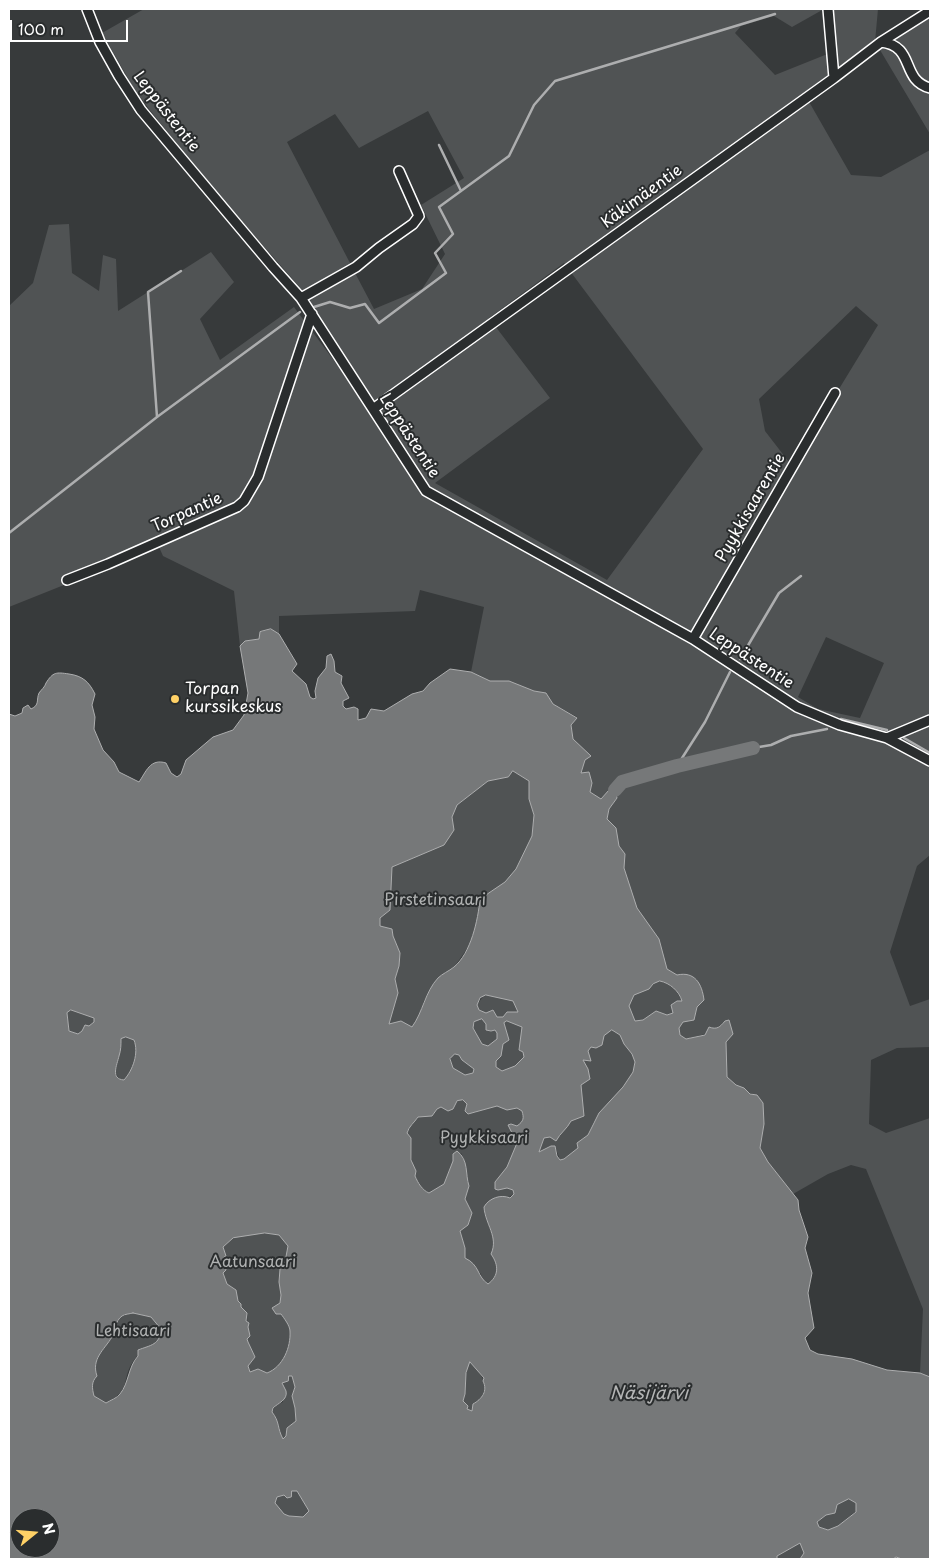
<!DOCTYPE html>
<html>
<head>
<meta charset="utf-8">
<style>
	body { margin:0 }
	#map { position:relative; width:939px; height:1568px; overflow:hidden; background:#373a3b; font-family:"Playpen Sans",sans-serif }
	canvas { display:block }
	.frame { position:absolute; inset:0; border:10px solid #fff; pointer-events:none }
	.north { position:absolute; left:10px; top:1508px; width:50px; height:50px; box-sizing:border-box; background:#2a2d2e; border:1px solid #7f8182; border-radius:50%; rotate:73deg; font-size:14px; font-weight:700; line-height:20px; text-align:center; color:#fff }
	.north::after { content:''; display:block; margin:auto; width:18px; height:22px; background:#ffd166; clip-path:polygon(50% 0,100% 100%,50% 72%,0 100%) }
	.scale { position:absolute; left:10px; top:20px; width:118px; height:22px; box-sizing:border-box; border:2px solid #fff; border-top:0; padding-left:6px; font-size:15px; line-height:18px; white-space:nowrap; color:#fff; -webkit-text-stroke:4px #2a2d2e; paint-order:stroke }
</style>
</head>
<body>
<div id="map">
<canvas width="939" height="1568"></canvas>
<div class="frame"></div>
<div class="north">N</div>
<div class="scale">100 m</div>
</div>
<script>
const c = document.querySelector('canvas').getContext('2d');
c.lineJoin = 'round';
function fill(path, color) {
  c.fillStyle = color;
  c.fill(path, 'evenodd');
}
function stroke(path, color, width, dash) {
  c.strokeStyle = color;
  c.lineWidth = width;
  c.lineCap = dash ? 'butt' : 'round';
  c.setLineDash(dash || []);
  c.stroke(path);
}
function label(font, color, halo, rows, align = 'center') {
  c.font = font + ' "Playpen Sans",sans-serif';
  c.lineWidth = 4;
  c.setLineDash([]);
  c.textBaseline = 'middle';
  c.strokeStyle = halo;
  c.fillStyle = color;
  for (const [text, x, y, turn = 0] of rows) {
    c.save();
    c.translate(x, y);
    c.rotate((+turn || 0) * Math.PI / 180);
    c.textAlign = isNaN(turn) ? turn : align;
    if (halo) c.strokeText(text, 0, 0);
    c.fillText(text, 0, 0);
    c.restore();
  }
}
fill(new Path2D(`
	M144,9H824L792,27L774,16L741,26L735,33L775,75L830,53L825,9H878L875,42L930,9V134L880,50L808,100L851,175L881,177L930,150V855L917,866L890,952L910,1006L930,999V1047L897,1048L871,1060L869,1124L886,1133L930,1118V1377L920,1373L923,1309L866,1169L851,1165L828,1174L793,1194L768,1162L760,1148L764,1124L757,1095C746,1093 735,1085 727,1077L725,1021C715,1032 700,1036 685,1039L680,1035L679,1028L683,1022L694,1019L697,1007L704,1000L675,989L682,1001L673,1013L667,1015L656,1011L643,1020L635,1021L624,1044L632,1054L635,1062L633,1072L623,1087L594,1122L588,1135L582,1139L578,1148L564,1159L560,1160L556,1149L551,1146L539,1152L544,1138L510,1131L517,1143L507,1167L495,1182L502,1188H508L513,1190L514,1194L484,1212C488,1227 498,1240 492,1254C499,1265 499,1276 488,1284L482,1280L481,1274L465,1258V1248L460,1231L468,1225L472,1213L465,1199L469,1186C465,1175 468,1164 461,1153L453,1161L444,1184L430,1193C410,1185 412,1155 411,1138L407,1133C409,1127 414,1123 418,1117L432,1116L437,1109L441,1107L445,1109H453L457,1101L463,1100L467,1104L465,1111L473,1113L496,1106L502,1071L496,1067V1061L488,1046L482,1044L473,1028L479,1010L477,1005L607,819L609,809L617,798L609,790L601,800L590,792L592,783L581,774L585,760L573,739L571,725L577,717L553,704L546,693L534,691L509,681H490L471,672L484,607L420,590L415,611L279,616V634L271,629L261,632L259,639L245,641L240,646L234,591L163,556L159,547L9,607V306L33,283L49,225L69,224L72,273L99,291L103,255L116,259L118,311L211,252L234,282L200,319L220,360L294,307L341,370L363,404L372,398L310,303L311,296L354,271L374,309L422,289L445,254L421,205L464,178L428,111L359,148L335,114L287,142L350,263L303,291L217,193L149,109L133,87L102,33ZM564,263L703,449L607,580L435,483L550,398L489,318ZM856,306L878,325L792,466L765,431L759,399ZM826,637L884,663L860,718L818,709L798,697Z
	M513,771L529,781V799L534,815L532,836L527,847L542,864L475,927L471,943L455,966L438,978L424,1001L418,1018L412,1027L388,1024L398,993L395,979L399,966L400,953L393,936L392,929L380,926V918L390,910L392,867L444,845L454,830L452,817L457,805L488,781L508,777Z
	M71,1010L94,1018V1022L78,1034L69,1031L67,1013Z
	M126,1037L134,1040C139,1053 133,1070 124,1080H120L115,1072L119,1057L121,1039Z
	M455,1054L459,1055L462,1060L474,1069L473,1073L465,1076L453,1068L450,1059Z
	M265,1233L279,1235L288,1246L285,1262L280,1269L279,1282L281,1295L280,1303L276,1307C281,1313 289,1323 290,1331C291,1343 283,1367 270,1372C264,1374 257,1372 250,1372L248,1366L255,1357L248,1342L247,1313L241,1307L233,1288L227,1284L223,1273L225,1262L223,1247L233,1238Z
	M133,1313L151,1317L161,1329C161,1340 155,1346 144,1348C141,1352 137,1356 134,1360C120,1380 133,1389 106,1403L94,1396C91,1385 93,1367 98,1356C100,1349 108,1344 112,1337C120,1323 114,1316 133,1313Z
	M469,1361C490,1383 489,1388 472,1412L467,1409L468,1406L463,1401L465,1394L466,1373Z
	M289,1376H292L295,1387L292,1396L295,1408L296,1421L287,1428L286,1436L283,1439C278,1429 280,1421 272,1412L276,1405L283,1402V1387L282,1382Z
	M292,1491H297L309,1511L303,1517L289,1516L281,1513L275,1503L277,1497L284,1495L287,1498L291,1497Z
	M849,1499L856,1503V1511L838,1526L828,1530L819,1527L817,1523L826,1515L835,1513L837,1505Z
	M800,1543L804,1553L800,1559H777V1556Z`), '#505354');
const water = new Path2D(`
	M271,629L279,634L297,664L292,671L306,684L310,697L313,699L316,698L315,691L318,678L326,668L327,656L331,654L334,661L335,672L342,676L341,683L349,698L343,701V706L346,709L354,707L358,709V720L366,718L371,709L384,711L412,694L423,691L430,683L450,669L471,672L490,681H509L534,691L546,693L553,704L577,718L571,725L573,739L591,756L585,760L581,773L589,772L592,783L590,792L601,799L609,790H615L617,798L609,809L607,819L616,828L619,846L625,854L624,868L637,908L659,939L667,969L677,975C695,971 702,984 704,1000L697,1007L694,1020L683,1022L679,1028L680,1035L686,1039L705,1035L709,1027C717,1030 720,1027 725,1021L729,1020L733,1034L726,1042L727,1077L736,1085L744,1088L750,1094L757,1095L763,1103L764,1124L760,1148L768,1162L798,1200L799,1210L808,1237L805,1248L812,1273L808,1293L814,1328L805,1338L810,1350L818,1354L852,1359L887,1370L920,1373L930,1377V1559H902L896,1557L893,1559H800L804,1553L800,1543L777,1556V1559H9V714L15,716L22,713L23,708L28,705L31,709C40,705 36,700 39,693C41,690 45,687 46,683C53,672 56,672 69,674C83,676 89,682 95,694L92,705L95,717L94,729L103,750L114,762L119,772L139,782C146,772 150,758 166,763L171,773L177,777L181,774L186,760L213,737L233,730L244,715L248,693L240,646L245,641L259,639L260,632ZM513,771L529,781V799L534,815L532,836L516,869L505,882L480,899C478,920 471,953 454,967C449,971 442,974 438,978C425,992 423,1012 412,1027L401,1021L389,1024L398,993L395,979L399,966L400,953L393,936L392,929L380,926V918L390,910L392,867L444,845L454,830L452,817L457,805L488,781L508,777ZM660,981C670,983 679,991 682,1001H677L671,1005L673,1013L667,1015L656,1011L643,1020L635,1021L629,1006L634,995L649,989L653,984ZM486,995L513,1001L518,1012H507L503,1017H497L493,1010L486,1013L479,1010L477,1005L480,998ZM71,1010L94,1018V1022L89,1026L85,1025L82,1031L78,1034L69,1031L67,1013ZM482,1019L486,1024V1030L491,1031L495,1030L497,1033V1039L488,1046L482,1044L473,1028L474,1022ZM507,1021L522,1027L519,1050L523,1052L524,1057L515,1066L502,1071L496,1067V1061L501,1056L503,1044L509,1040L504,1023ZM612,1030L620,1035L624,1044L632,1054L635,1062L633,1072L623,1087L599,1113L588,1135L577,1143L578,1148L564,1159L560,1160L557,1156L555,1146H551L539,1152L544,1138L550,1137L556,1141C560,1133 567,1129 571,1121L584,1116L581,1085L590,1079L588,1069L583,1060L591,1061L588,1051L591,1047L596,1048L602,1045L604,1036ZM126,1037L134,1040C139,1053 133,1070 124,1080C110,1079 117,1065 119,1056C121,1050 121,1045 121,1039ZM455,1054L459,1055L462,1060L474,1069L473,1073L465,1075L453,1068L450,1059ZM463,1100L467,1104L465,1111L468,1114L497,1106L507,1110L517,1108L522,1111C524,1118 524,1121 517,1126L511,1124L508,1125L517,1143L507,1167L495,1182V1189L498,1190L507,1188L513,1190L514,1194L510,1198C501,1194 489,1198 484,1207C485,1224 499,1237 491,1254C499,1265 499,1276 488,1284C477,1277 480,1265 465,1258V1248L460,1231L468,1225L472,1213L465,1199L469,1186C465,1174 469,1160 457,1151L453,1154V1161L444,1184L429,1193C422,1190 418,1183 415,1176L416,1171L411,1160V1138L407,1133C409,1126 414,1123 418,1117L432,1116L437,1109L441,1107L448,1111L453,1109L457,1101ZM265,1233L279,1235L288,1246L285,1262L280,1269L279,1282L281,1295L280,1303L272,1308L276,1314H281C284,1318 290,1326 290,1331C291,1347 283,1367 267,1373L258,1369L250,1372L248,1366L255,1357L248,1342L247,1339L250,1336L248,1327L249,1323L246,1321L247,1313L241,1307V1304L238,1301L236,1290L227,1284L223,1273L226,1270L224,1257L226,1256L223,1247L233,1238ZM133,1313L151,1317L161,1329C160,1345 151,1345 138,1350V1356C128,1367 129,1383 120,1394C117,1398 111,1400 106,1403L94,1396C92,1388 91,1382 97,1376C91,1359 104,1350 112,1337C115,1331 115,1321 122,1316C125,1314 129,1314 133,1313ZM470,1362L484,1378L483,1381C488,1391 482,1399 473,1404L472,1411L467,1409L468,1406L463,1401L465,1394L466,1373ZM289,1376H292L295,1387L292,1396L295,1408L296,1421L287,1428L286,1436L283,1439C277,1428 280,1422 272,1412L273,1408C278,1403 288,1400 286,1391C285,1388 283,1386 282,1383L288,1381ZM292,1491H297L309,1511L303,1517L289,1516L284,1514L275,1503L277,1497L284,1495L287,1498L291,1497ZM849,1499L856,1503V1512L838,1526L828,1530L819,1527L817,1522L826,1515L835,1513L837,1505ZM20,1518H50V1548H20Z`);
fill(water, '#767879');
stroke(water, '#adaeaf', 1);
stroke(new Path2D(`
	M439,145L461,191
	M314,307L330,302L350,308L365,304L379,323L446,273L435,253L453,234L439,207L509,156L534,105L555,81L775,14
	M157,417L148,292L181,271
	M9,533L157,417L300,312
	M740,659L779,593L801,576
	M841,719L887,730
	M904,738L930,753
	M753,748L771,745L791,736L827,729
	M677,766L705,722L730,672`), '#adaeaf', 2.5);
stroke(new Path2D(`
	M615,790L622,782L677,766L753,748`), '#767879', 14);
const minor = new Path2D(`
	M87,9L100,42L119,76L141,110L273,267L301,298L426,491L693,639L797,707L840,725L887,738L930,720
	M828,9L834,78
	M881,42C916,46 900,80 930,88
	M301,298L356,267L379,248L413,224L419,216L399,171
	M373,409L834,78L881,42L930,11
	M67,580L108,564L237,507L244,501L258,477L312,314
	M693,639L835,393
	M887,738L930,761`);
stroke(minor, '#fff', 12);
stroke(minor, '#2a2d2e', 9);
for (const [x, y, r, color] of [
	[175,699,5,"#ffd166"]
]) {
  const dot = new Path2D();
  dot.arc(x, y, r, 0, 2 * Math.PI);
  c.fillStyle = color;
  c.fill(dot);
  stroke(dot, '#2a2d2e', 2);
}
label('16px', '#fff', '#2a2d2e', [
	["Leppästentie",166,112,52],
	["Käkimäentie",642,197,-36],
	["Leppästentie",409,436,57],
	["Pyykkisaarentie",751,508,-60],
	["Torpantie",187,513,-24],
	["Leppästentie",751,659,33]
]);
label('16px', '#fff', '#2a2d2e', [
	["Torpan",185,690],
	["kurssikeskus",185,708]
], 'left');
label('16px', '#b0b2b2', '#2a2d2e', [
	["Pirstetinsaari",435,901],
	["Pyykkisaari",484,1139],
	["Aatunsaari",253,1263],
	["Lehtisaari",133,1332]
]);
label('italic 18px', '#b4b5b5', '#2a2d2e', [
	["Näsijärvi",649,1394]
]);
</script>
</body>
</html>
